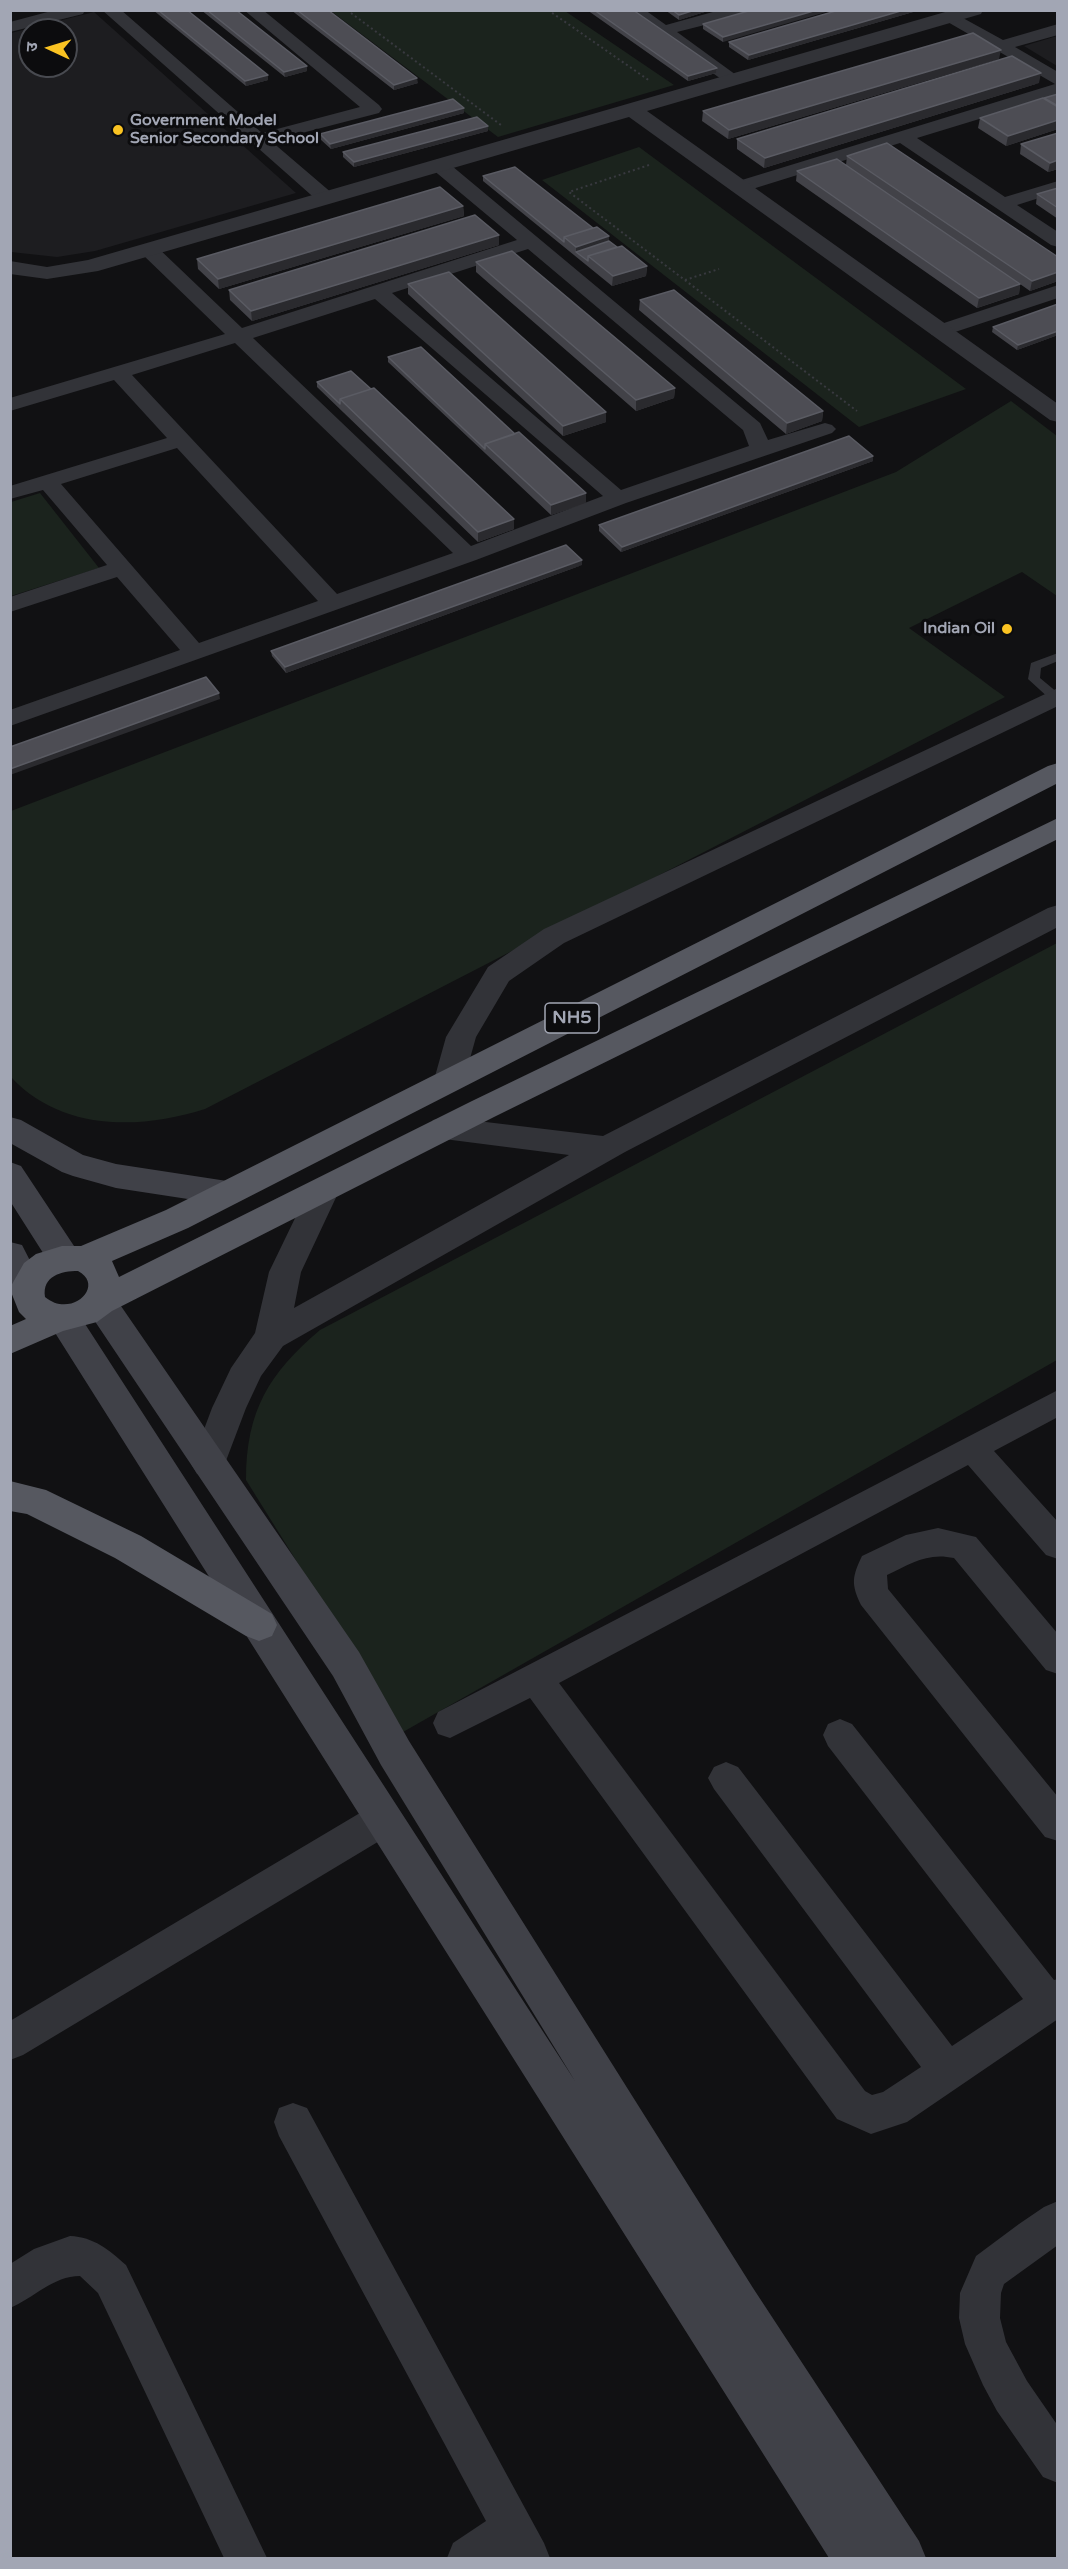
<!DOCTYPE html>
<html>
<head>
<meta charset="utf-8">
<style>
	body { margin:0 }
	#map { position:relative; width:1068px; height:2569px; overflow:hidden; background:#111113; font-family:"Varela Round","Noto Sans Devanagari",sans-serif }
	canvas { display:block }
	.frame { position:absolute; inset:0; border:12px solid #a2a6b4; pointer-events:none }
	.north { position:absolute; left:18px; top:18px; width:60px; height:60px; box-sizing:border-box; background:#0c0c0e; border:2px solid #484a50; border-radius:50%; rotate:274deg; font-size:16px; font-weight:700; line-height:24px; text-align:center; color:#a2a6b4 }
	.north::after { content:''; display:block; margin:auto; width:21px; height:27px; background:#fac322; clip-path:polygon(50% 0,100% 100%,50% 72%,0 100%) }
</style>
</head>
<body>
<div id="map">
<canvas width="1068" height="2569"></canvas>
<div class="frame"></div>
<div class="north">उ</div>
</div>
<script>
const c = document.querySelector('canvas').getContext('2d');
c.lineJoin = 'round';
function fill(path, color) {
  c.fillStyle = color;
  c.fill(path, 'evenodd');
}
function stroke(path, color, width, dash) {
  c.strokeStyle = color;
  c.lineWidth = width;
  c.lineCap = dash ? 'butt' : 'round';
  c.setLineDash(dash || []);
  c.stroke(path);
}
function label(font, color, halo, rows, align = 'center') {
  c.font = font + ' "Varela Round",sans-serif';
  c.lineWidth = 6;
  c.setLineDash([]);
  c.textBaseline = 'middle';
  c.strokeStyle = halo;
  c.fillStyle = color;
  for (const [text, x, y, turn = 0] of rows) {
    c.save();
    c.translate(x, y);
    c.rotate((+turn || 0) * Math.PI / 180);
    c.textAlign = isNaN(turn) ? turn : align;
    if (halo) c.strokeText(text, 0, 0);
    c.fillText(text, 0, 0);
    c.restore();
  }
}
fill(new Path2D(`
	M94,12L296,193L95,251L57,257L11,252V33ZM30,30H66V66H30Z
	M1057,36V66L1024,46Z`), '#1d1d20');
fill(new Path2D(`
	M331,11H565L674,85L498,137Z
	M639,147L966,389L859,427L542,180Z
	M1011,401L1057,436V596L1022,572L909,628L1005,697L205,1109C139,1130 61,1131 11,1077V811L896,472Z
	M40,493L99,568L11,596V502Z
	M1057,943V1360L403,1732L246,1480C246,1411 269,1373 320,1330Z`), '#1b231d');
stroke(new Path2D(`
	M347,10L501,125
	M548,10L650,81
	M649,165L569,192L857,411
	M685,280L719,269`), '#38393f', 2, [2, 3]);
fill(new Path2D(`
	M1058,653V661L1041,668L1040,678L1058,693V700H1051L1028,679L1031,663Z`), '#323338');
fill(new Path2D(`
	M55,10H85L83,14L10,32V22Z
	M102,10H121L262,133L360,107L244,10H263L379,105L382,109L379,113L271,141L333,194L335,198L333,202H319Z
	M625,10H645L666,25L720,10H750L748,14L677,32L743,80L740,84H728Z
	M952,12L1003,40L1058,24V35L1015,47L1058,72V95L917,138L1005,197L1058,181V192L1017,205L1058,232V247L1051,245L900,143L746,191H732L730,187L732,183L1055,84L946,21L944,17L946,13Z
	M439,159L446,161L760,423L768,440L825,423L832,425L836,429L832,433L626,503L476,560L10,726V710L180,650L117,577L10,612V597L107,565L43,490L10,499V486L167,438L114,380L10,411V398L225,334L142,254L139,250L142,246H156L242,328L517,240L432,169L430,165L432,161ZM528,249L743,430L749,446L621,490L392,293ZM375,299L603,496L471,546L253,338ZM235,343L453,553L337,594L132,375ZM177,448L318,601L199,643L61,484Z
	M1058,285V298L946,335H932L929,331L932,327Z
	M1058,1390V1417L994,1451L1058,1522V1559L1046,1555L968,1465L559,1683L865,2091L872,2095L883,2092L921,2067L714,1789L708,1778L714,1767L726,1762L738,1767L952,2046L1023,1999L828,1746L823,1735L828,1724L840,1719L852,1724L1054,1980L1058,1979V2019L907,2122L871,2134L837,2119L530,1698L450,1738L438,1734L433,1723L438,1712Z
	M938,1528L976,1537L1058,1634V1674L1046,1670L954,1558C927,1552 910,1564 887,1575L888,1589L1058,1797V1841L1045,1837L861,1605C851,1584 852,1577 862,1556L906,1535Z
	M383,1803L396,1807L401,1819L396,1831L23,2055L10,2060V2021L370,1807Z
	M293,2103L307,2108L544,2543L550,2558H447L453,2543L486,2521L279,2136L274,2122L279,2108Z
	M1058,2201V2245L1004,2284L1001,2293L1000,2318L1006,2342L1027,2381L1058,2426V2483L1043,2477L997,2411L983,2385L965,2344L959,2318L960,2293L976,2256L1019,2224L1044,2207Z
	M70,2236C94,2237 109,2250 126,2265L267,2558H224L98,2293L80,2276C53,2276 34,2298 10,2308V2264L34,2249Z`), '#323338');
fill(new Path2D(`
	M952,10H983L981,14L647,111L1058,404V422L1050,420L629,117L98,271L47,279L10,274V261L47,267L88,260Z
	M1058,688V706L564,943L509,981L476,1037L464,1080L460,1088L449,1091L438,1088L434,1080L446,1037L488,967L544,929Z
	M1058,905V927L625,1152L283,1346L261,1376L246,1408L221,1474L209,1478L197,1474L191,1464L212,1408L231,1368L255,1333L269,1272L313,1181L324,1177L335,1181L340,1189L301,1272L294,1308L569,1155L444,1139L433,1136L428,1128L433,1120L444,1117L603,1136L1048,908Z`), '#323338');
fill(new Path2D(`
	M10,1117L21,1120L83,1155L116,1164L227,1181L238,1184L243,1193L238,1202L227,1205L116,1188L73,1176L62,1172L10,1143Z
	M10,1162L21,1166L76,1249L80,1258L76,1267L64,1271L52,1267L10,1201Z
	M10,1242L22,1245L44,1288L39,1297L27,1301L15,1297L10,1288Z
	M100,1289L112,1293L359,1652L409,1741L753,2288L919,2541L926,2558H829L52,1328L47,1319L52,1310L64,1306L76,1310L575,2081L381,1765L333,1676L88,1311L83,1302L88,1293Z`), '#404148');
fill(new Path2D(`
	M1058,763V783L188,1228L112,1261L119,1277L472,1101L1058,818V839L494,1117L112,1311L97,1322L63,1331L10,1354V1326L26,1319L19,1312L11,1292V1286L24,1263L36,1254L62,1246H81L166,1210L1048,766ZM78,1271C106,1286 71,1319 45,1297C42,1276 61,1271 78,1271Z
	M10,1481L46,1490L141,1536L272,1614L277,1625L272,1636L259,1641L246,1636L115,1558L27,1514L10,1511Z`), '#565860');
fill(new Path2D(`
	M153,10H187L268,75V80L246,86Z
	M201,10H236L307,66V71L285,77Z
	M291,10H328L418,83L394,90Z
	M587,10H633L717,68L716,73L688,81Z
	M665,10H711L679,20Z
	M752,10L723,42L703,29V24Z
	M839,10H920L748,60L729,47V42Z
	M999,59L728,139L702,121L703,111Z
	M1039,83L764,168L737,149V139Z
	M1058,94V129L1006,146L978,128L980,118L1044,99V98Z
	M464,108V113L331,149L320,139V134Z
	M488,126V131L354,167L343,157V152Z
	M1058,133V169L1048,172L1020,154L1021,144Z
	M847,156L1058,257V281L1030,291L1020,284L1019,294L977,308L796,181L797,171L846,165Z
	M483,176L609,236V241L617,247L647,266L646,276L612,286L483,181Z
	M1058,188V219L1036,204L1037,194Z
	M463,206L464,216L219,289L198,269L197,259Z
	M499,235V245L252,321L230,300L229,290Z
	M476,262L675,388L674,398L636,411L476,272Z
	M408,284L606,422L563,436L408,294Z
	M640,300L823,411L822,421L786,434L639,310Z
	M1058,304V335L1017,350L992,332L993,327Z
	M388,357L586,503L551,515L388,362Z
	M317,382L514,529L478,542L317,387Z
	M873,456V461L621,552L599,531V525Z
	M582,565L286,673L272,656L271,651Z`), '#424248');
fill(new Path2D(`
	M695,10H711L679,20V15Z
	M817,10H833L723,42V37Z
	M904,10H920L748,60L749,55Z
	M1001,50L999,59L728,139L729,130Z
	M307,66V71L285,77L284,72Z
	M717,68L716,73L688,81V76Z
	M1041,73L1039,83L764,168L765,158Z
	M268,75V80L246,86L245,81Z
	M417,78L418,83L394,90V85Z
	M464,108V113L331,149L330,144Z
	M1058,120V129L1006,146L1008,136Z
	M488,126V131L354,167V162Z
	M1058,160V169L1048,172L1050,163Z
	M463,206L464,216L219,289L218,279Z
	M499,235V245L252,321L251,311Z
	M609,236V246L576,252V247Z
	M647,266L646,276L612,286L613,276Z
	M1058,272V281L1030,291L1032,281Z
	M1020,284L1019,294L977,308L979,298Z
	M1058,331V335L1017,350L1018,345Z
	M675,388L674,398L636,411V400Z
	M823,411L822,421L786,434L787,423Z
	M606,412V422L563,436V426Z
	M873,456V461L621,552L622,547Z
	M586,493V503L551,515V505Z
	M514,519V529L478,542V532Z
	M582,560V565L286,673L285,667Z
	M219,693L220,699L10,775V769Z`), '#2a2a2e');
const building = new Path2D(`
	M158,10H187L268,75L245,81Z
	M207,10H236L307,66L284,72Z
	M297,10H328L417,78L394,85Z
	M594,10H633L717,68L688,76Z
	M672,10H695L679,15Z
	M752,10H817L723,37L703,24Z
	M839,10H904L749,55L729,42Z
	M973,33L1001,50L729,130L703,111Z
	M1012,56L1041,73L765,158L737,139Z
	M1058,94V106L1044,98Z
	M1043,98L1058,107V120L1008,136L980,118Z
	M453,99L464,108L330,144L320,134Z
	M477,117L488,126L354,162L343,152Z
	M1058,133V160L1050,163L1021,144Z
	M887,143L1058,257V272L1032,281L847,156Z
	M837,159L1020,284L979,298L797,171Z
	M515,167L593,228L564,237V242L483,176Z
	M440,187L463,206L218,279L197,259Z
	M1058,188V208L1037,194Z
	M475,215L499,235L251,311L229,290Z
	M597,227L609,236L576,247L564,237Z
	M609,241L617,247L588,256V261L576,252Z
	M622,246L647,266L613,276L588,256Z
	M512,251L675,388L636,400L476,262Z
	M449,272L606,412L563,426L408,284Z
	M674,290L823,411L787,423L640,300Z
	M1058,304V331L1018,345L993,327Z
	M421,347L515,434L485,444V449L388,357Z
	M351,371L371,389L340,399V404L317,382Z
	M374,388L514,519L478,532L340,399Z
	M519,432L586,493L551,505L485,444Z
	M849,436L873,456L622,547L599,525Z
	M566,545L582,560L285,667L271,651Z
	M206,677L219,693L10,769V747Z`);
fill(building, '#4d4d54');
stroke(building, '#5a5b63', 1.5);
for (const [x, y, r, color] of [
	[118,130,6,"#fac322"],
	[1007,629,6,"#fac322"]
]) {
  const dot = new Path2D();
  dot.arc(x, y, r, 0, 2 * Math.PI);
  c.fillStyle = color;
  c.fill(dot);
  stroke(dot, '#0c0c0e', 2);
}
label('bold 16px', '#a2a6b4', '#0c0c0e', [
	["Government Model",130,121],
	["Senior Secondary School",130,139],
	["Indian Oil",995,629,"right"]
], 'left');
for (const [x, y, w] of [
	[572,1018,54]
]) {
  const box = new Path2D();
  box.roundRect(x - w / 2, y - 15, w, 30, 4.5);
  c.fillStyle = '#0c0c0e';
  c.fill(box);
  stroke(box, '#a2a6b4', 1.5);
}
label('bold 18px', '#a2a6b4', null, [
	["NH5",572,1018]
]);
</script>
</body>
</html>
